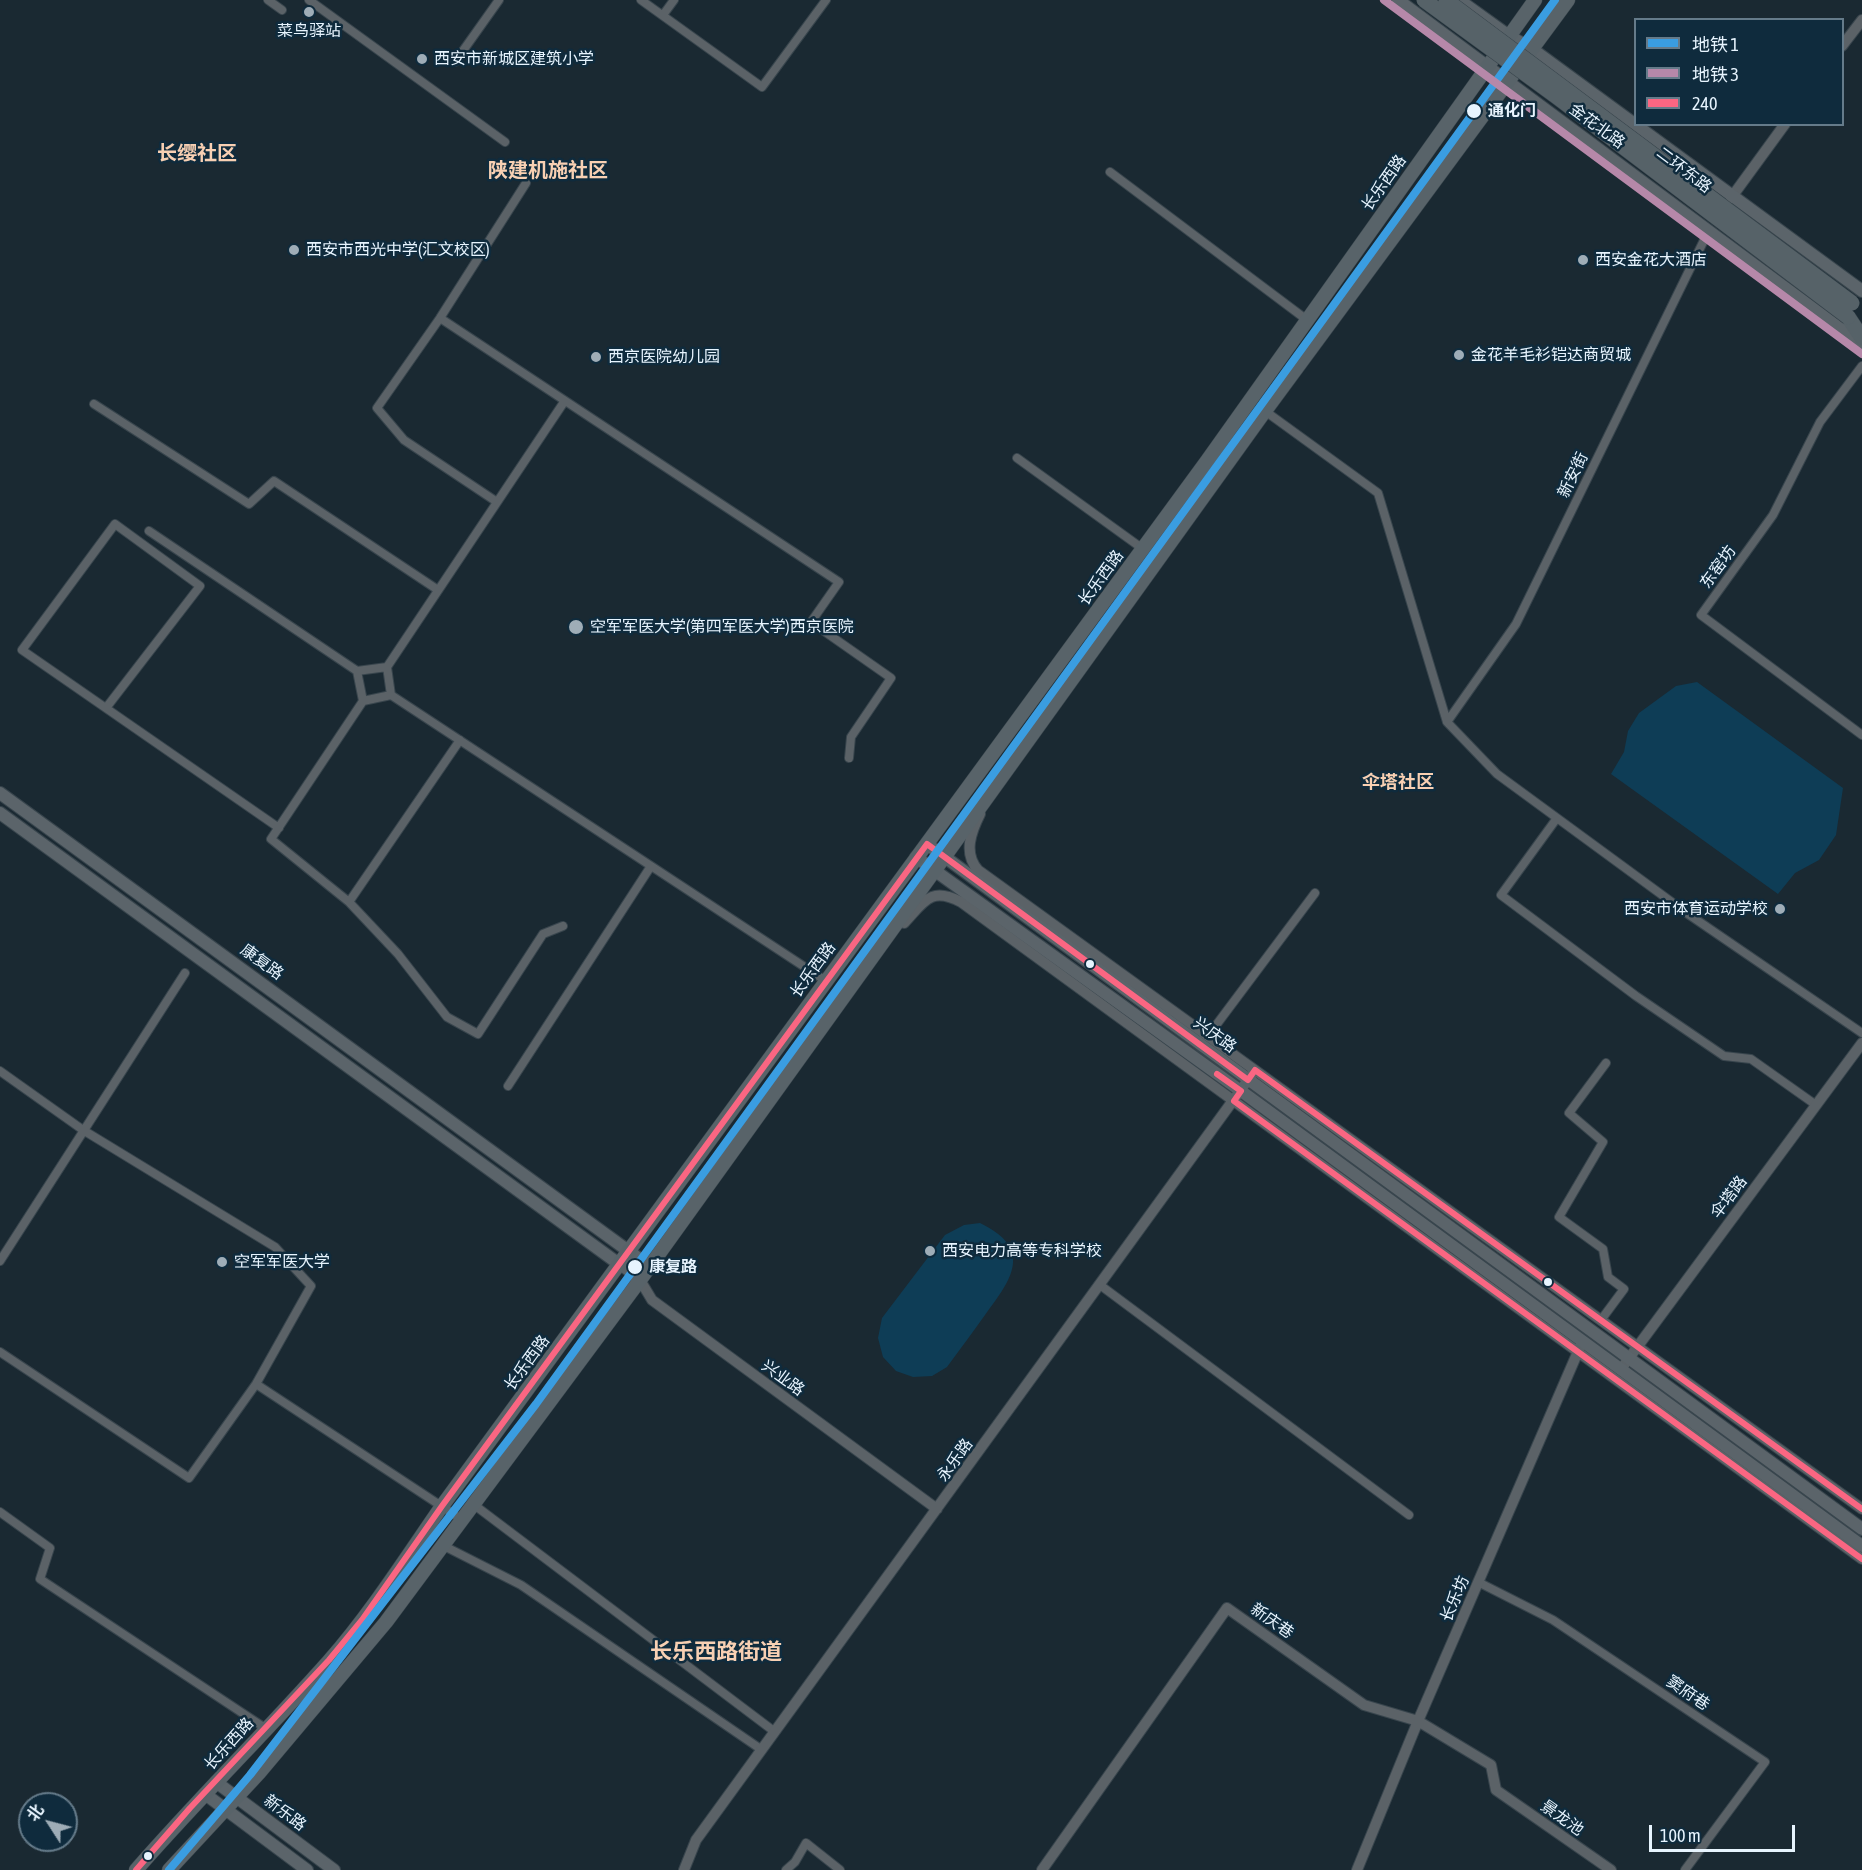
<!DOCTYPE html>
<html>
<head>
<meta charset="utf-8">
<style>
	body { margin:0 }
	#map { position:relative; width:1862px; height:1870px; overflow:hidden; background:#1a2932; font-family:"Asap Condensed","Noto Sans SC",sans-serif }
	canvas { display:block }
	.legend { position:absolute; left:1634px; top:18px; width:210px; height:108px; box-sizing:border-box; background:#0f2b3d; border:2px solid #657b8a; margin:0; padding:8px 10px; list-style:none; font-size:18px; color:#e7f4fe }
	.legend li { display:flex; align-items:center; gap:12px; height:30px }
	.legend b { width:30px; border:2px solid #657b8a }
	.north { position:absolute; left:18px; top:1792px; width:60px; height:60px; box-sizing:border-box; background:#0f2b3d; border:2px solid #657b8a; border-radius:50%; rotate:306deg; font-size:16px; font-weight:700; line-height:24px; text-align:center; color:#e7f4fe }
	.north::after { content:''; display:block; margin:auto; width:21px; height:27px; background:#9fadb7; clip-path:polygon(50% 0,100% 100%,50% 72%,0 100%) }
	.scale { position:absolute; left:1649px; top:1825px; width:146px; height:27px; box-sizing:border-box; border:3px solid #e7f4fe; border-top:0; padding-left:8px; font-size:18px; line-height:21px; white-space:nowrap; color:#e7f4fe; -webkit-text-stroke:4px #0f2b3d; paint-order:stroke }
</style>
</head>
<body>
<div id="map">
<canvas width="1862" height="1870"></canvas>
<ul class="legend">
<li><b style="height:8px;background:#3a9de1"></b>地铁 1</li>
<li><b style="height:8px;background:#b688a9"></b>地铁 3</li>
<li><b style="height:8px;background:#fa6682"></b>240</li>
</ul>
<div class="north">北</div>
<div class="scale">100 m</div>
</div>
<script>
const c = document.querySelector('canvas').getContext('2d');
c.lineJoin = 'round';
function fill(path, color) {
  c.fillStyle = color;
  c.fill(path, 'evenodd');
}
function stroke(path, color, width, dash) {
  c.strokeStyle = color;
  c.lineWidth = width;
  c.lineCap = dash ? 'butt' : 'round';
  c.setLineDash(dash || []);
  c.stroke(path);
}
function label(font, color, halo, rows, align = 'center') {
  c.font = font + ' "Asap Condensed","Noto Sans SC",sans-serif';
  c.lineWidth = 5;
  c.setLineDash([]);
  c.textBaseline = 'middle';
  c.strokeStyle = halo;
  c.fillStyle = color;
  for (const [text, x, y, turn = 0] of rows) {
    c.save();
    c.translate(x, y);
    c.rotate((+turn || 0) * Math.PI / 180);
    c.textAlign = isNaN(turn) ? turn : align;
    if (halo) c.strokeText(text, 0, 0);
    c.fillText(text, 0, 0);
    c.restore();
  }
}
fill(new Path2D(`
	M1697,682L1843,788L1836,835L1819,860L1795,873L1778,894L1611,774L1624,752L1628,731L1639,713L1676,686Z
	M980,1223C1034,1249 1012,1279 985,1315C973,1332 960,1349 947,1367L932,1376L913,1377L896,1371L883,1357L878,1338L882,1318L945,1235L964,1225Z`), '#0e3d56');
const minor = new Path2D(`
	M268,0L282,10
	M309,0L505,142
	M641,0L762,87L826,0
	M663,15L674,0
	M455,62L499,0
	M1110,172L1307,320
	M440,318L839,582L811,622L891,678L851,737L849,758
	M1862,366L1820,422L1773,515L1701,615L1862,735
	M94,404L249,504L274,481L438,590
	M1265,411L1378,493L1447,722L1497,774L1688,914L1862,1033
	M1017,458L1143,549
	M497,502L404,440L377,408L440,318L526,183
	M149,531L357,671
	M387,667L564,402
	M391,695L387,667L357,671L363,701L391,695L826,981
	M106,708L200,586L115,524L22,650L279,828
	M1447,722L1516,624L1709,230
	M460,740L349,902L398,954L447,1017L478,1034L543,934L563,926
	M1557,818L1501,895L1636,996L1724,1056L1751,1059L1816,1105
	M349,902L271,839L363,701
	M1208,1036L1315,893
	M0,1071L83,1130L275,1247L311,1286L256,1384L189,1478L0,1352
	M508,1086L651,866
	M0,1261L185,973
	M1100,1285L1409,1515
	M1601,1320L1624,1289L1608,1277L1603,1249L1559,1217L1603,1142L1569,1113L1606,1063
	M256,1384L461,1519
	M473,1504L775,1732
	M0,1512L50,1548L40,1579L265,1728
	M442,1545L521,1585L762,1750
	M1478,1582L1553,1620L1765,1762L1685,1870
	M786,1870L795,1862L806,1843L840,1870`);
const tertiary = new Path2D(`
	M1842,46L1862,20
	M1731,198L1785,124
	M980,814C971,832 963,853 978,870L1862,1509
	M904,923C924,902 930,886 961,902L1862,1559
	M619,1264L640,1280L652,1300L937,1509
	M1621,1369L1862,1043
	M684,1870L696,1840L1253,1073
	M1042,1870L1227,1608L1364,1705L1418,1721L1491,1765L1496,1790L1611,1870
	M1357,1870L1418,1721L1580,1347`);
const secondary = new Path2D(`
	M1398,0L1862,345
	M1459,0L1509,36L1532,49L1862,291
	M0,793L649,1266
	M0,813L619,1264
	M927,844L1862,1529
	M916,857L1241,1091L1862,1546
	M216,1782L334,1870
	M205,1794L307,1870`);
const primary = new Path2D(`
	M136,1870C198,1799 266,1732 329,1661C371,1613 406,1558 442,1506L1207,461L1535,0
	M169,1870L259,1773L386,1622L640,1280L1265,411L1568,0`);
const trunk = new Path2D(`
	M1848,317L1862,338`);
stroke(minor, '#38454d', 10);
stroke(tertiary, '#38454d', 12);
stroke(secondary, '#38454d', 14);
stroke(primary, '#38454d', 15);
stroke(trunk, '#38454d', 16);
stroke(minor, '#5b6267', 8);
stroke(tertiary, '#5b6267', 10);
stroke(secondary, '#5b646a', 12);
stroke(primary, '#586369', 14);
stroke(trunk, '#566268', 15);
const trunkBridge = new Path2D(`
	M1424,0L1557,97L1848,317
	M1446,0L1852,303`);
stroke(trunkBridge, '#38454d', 16, []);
stroke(trunkBridge, '#566268', 15);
stroke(new Path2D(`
	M1217,1074L1241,1091L1234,1101L1862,1559
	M136,1870L190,1808L329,1660L362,1620L442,1506L927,844L1248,1080L1255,1070L1862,1509`), '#fa6682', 6);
stroke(new Path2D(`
	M169,1870L250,1775L536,1404L1555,0`), '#3a9de1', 8);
stroke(new Path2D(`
	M1384,0L1862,354`), '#b688a9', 8);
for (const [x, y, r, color] of [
	[309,12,6,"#9fadb7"],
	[422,59,6,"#9fadb7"],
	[1474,111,8,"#e7f4fe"],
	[294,250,6,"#9fadb7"],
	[1583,260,6,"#9fadb7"],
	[1459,355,6,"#9fadb7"],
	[596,357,6,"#9fadb7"],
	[576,627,8,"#9fadb7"],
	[1780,909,6,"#9fadb7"],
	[1090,964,5,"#e7f4fe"],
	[930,1251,6,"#9fadb7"],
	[222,1262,6,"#9fadb7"],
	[635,1267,8,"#e7f4fe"],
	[1548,1282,5,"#e7f4fe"],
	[148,1856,5,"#e7f4fe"]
]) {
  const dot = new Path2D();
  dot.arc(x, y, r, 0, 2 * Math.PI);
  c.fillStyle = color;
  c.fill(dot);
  stroke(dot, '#0f2b3d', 2);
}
label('16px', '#e7f4fe', '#0f2b3d', [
	["菜鸟驿站",309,31,"center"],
	["西安市新城区建筑小学",434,59],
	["西安市西光中学(汇文校区)",306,250],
	["西安金花大酒店",1595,260],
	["金花羊毛衫铠达商贸城",1471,355],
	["西京医院幼儿园",608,357],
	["空军军医大学(第四军医大学)西京医院",590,627],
	["西安市体育运动学校",1768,909,"right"],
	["西安电力高等专科学校",942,1251],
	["空军军医大学",234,1262]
], 'left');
label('bold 16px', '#e7f4fe', '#0f2b3d', [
	["通化门",1488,111],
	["康复路",649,1267]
], 'left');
label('16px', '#e7f4fe', '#0f2b3d', [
	["金花北路",1597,126,36],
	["二环东路",1684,170,37],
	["长乐西路",1384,183,-55],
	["新安街",1573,475,-64],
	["东窑坊",1718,567,-54],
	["长乐西路",1101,578,-54],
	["康复路",262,962,36],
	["长乐西路",813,970,-54],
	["兴庆路",1215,1035,36],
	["伞塔路",1729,1197,-53],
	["长乐西路",527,1363,-54],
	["兴业路",783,1378,36],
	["永乐路",955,1460,-54],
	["长乐坊",1455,1599,-67],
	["新庆巷",1272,1621,35],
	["窦府巷",1688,1693,34],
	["长乐西路",229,1744,-48],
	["新乐路",285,1813,37],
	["景龙池",1562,1818,35]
]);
label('bold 18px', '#f8d0b3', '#0f2b3d', [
	["伞塔社区",1398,782]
]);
label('bold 20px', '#f8d0b3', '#0f2b3d', [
	["长缨社区",197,154],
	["陕建机施社区",548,171]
]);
label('bold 22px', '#f8d0b3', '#0f2b3d', [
	["长乐西路街道",716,1652]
]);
</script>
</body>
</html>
